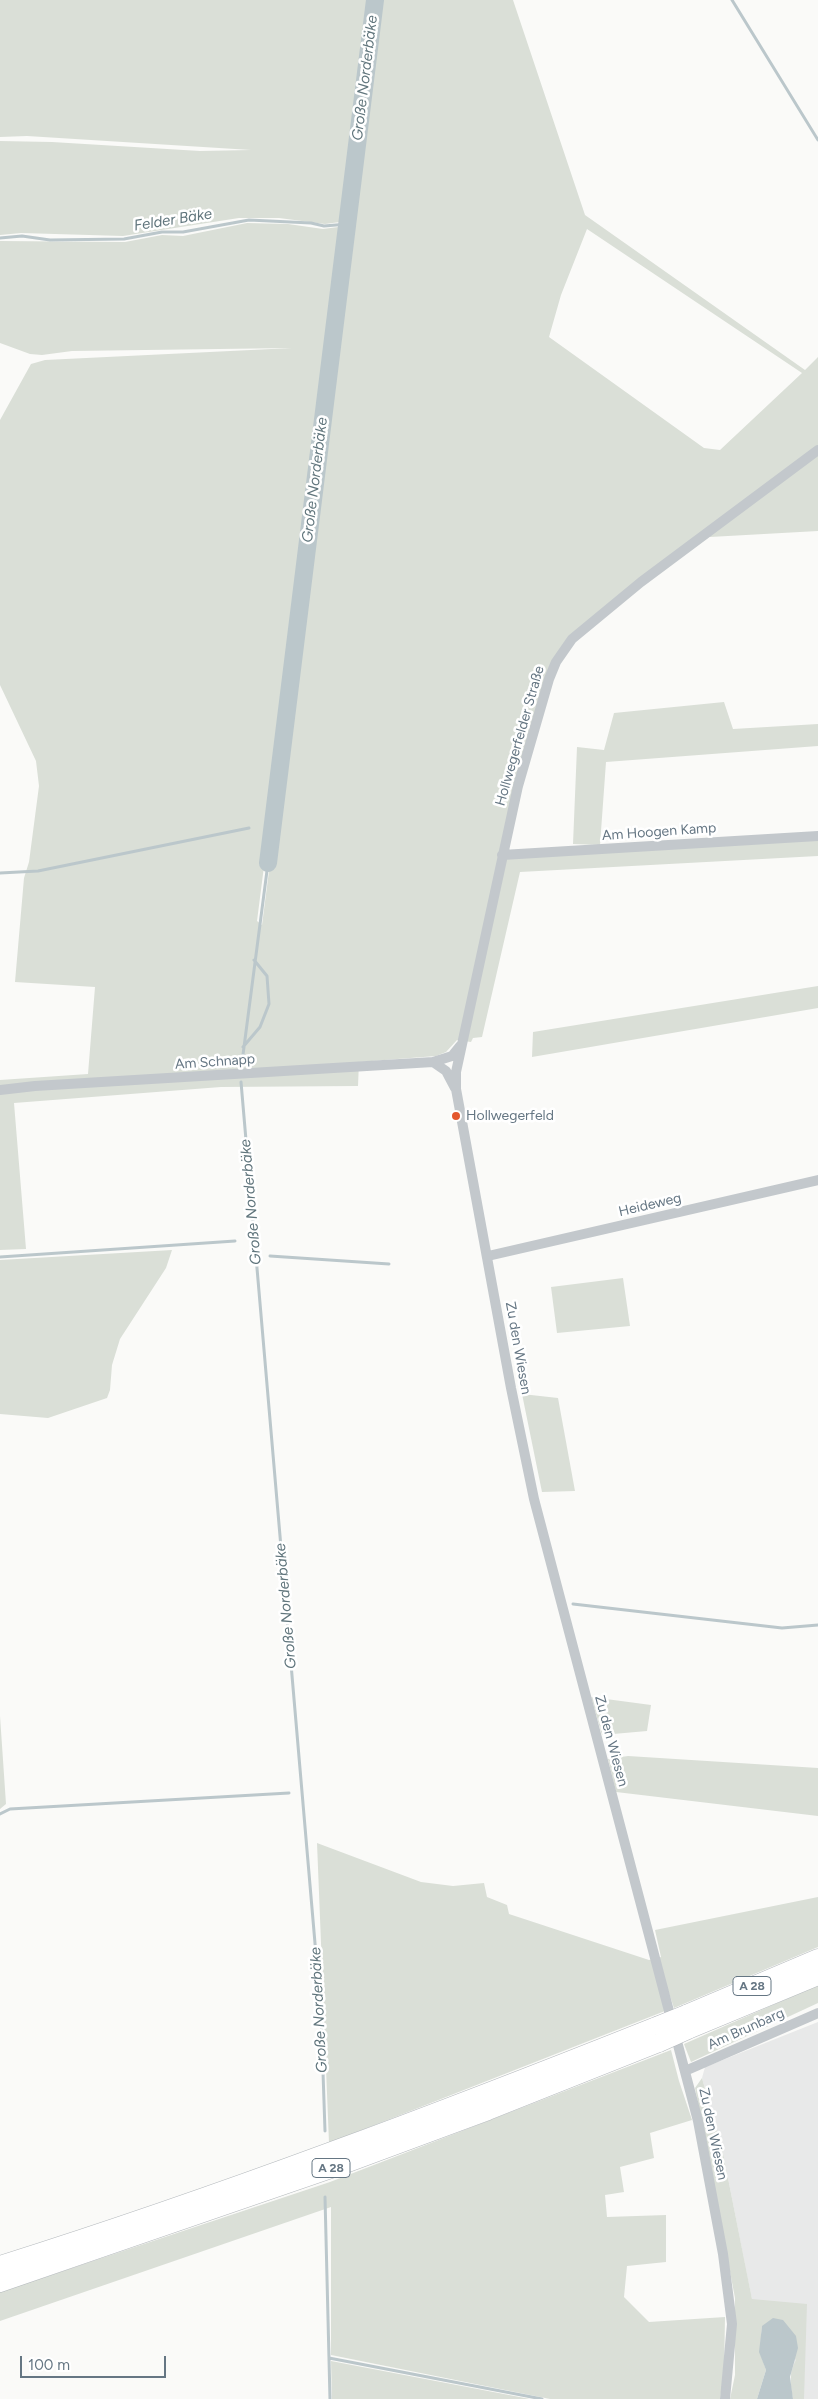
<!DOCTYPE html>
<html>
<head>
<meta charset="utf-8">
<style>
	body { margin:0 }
	#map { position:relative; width:818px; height:2399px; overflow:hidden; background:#fafaf8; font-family:Figtree,sans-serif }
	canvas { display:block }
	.scale { position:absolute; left:20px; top:2356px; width:146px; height:22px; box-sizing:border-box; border:2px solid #657683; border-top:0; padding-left:6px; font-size:15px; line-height:18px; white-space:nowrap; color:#657683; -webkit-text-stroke:4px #fff; paint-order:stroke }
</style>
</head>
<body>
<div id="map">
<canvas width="818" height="2399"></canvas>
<div class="scale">100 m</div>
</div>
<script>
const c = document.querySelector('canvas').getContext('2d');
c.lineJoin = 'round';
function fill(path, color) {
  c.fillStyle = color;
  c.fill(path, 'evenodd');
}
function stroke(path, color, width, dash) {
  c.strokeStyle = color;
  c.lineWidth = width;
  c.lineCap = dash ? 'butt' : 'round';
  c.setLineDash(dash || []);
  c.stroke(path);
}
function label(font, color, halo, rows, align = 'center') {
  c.font = font + ' Figtree,sans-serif';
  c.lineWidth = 5;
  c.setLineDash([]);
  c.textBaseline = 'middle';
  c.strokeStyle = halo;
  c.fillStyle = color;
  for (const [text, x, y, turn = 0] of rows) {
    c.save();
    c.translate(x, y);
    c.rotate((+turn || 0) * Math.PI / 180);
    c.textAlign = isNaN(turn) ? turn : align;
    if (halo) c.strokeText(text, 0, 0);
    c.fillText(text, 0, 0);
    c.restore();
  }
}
fill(new Path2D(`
	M818,2022V2399H804L752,2300L723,2153L702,2078L705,2067Z`), '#e8e9e9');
fill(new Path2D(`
	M0,0H374L346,218L340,222L325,224L279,218H239L123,236L21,233L0,235V141L52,142L200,151L251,150L27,136L0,137Z
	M378,0H513L585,215L805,370L818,357V531L710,537L705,531L636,582L552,664L505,859L818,839V856L520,872L482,1037L473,1038L471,1042L457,1040L446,1052L436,1056L359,1062L358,1086L221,1087L14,1103L26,1249L0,1250V1080L88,1074L95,987L15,982L24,878L29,862L39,786L36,761L0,685V420L31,364L45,360L292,348L72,351L42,355L30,354L0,343V241L125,242L162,235L183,236L247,223L288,224L323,229L346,226L257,921L262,925L329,407ZM587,229L802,373L720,450L704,448L549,337L561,295Z
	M724,702L733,729L818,724V746L606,762L600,845L573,844L577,747L604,750L614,713Z
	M818,986V1008L532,1057L533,1032Z
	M172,1250L166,1268L120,1339L112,1365L110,1390L107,1398L48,1418L0,1414V1260Z
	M623,1278L630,1326L557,1333L551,1287Z
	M522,1394L558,1398L575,1491L542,1492Z
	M591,1697L651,1705L647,1731L602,1735Z
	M0,1716L6,1804L0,1809Z
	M628,1756L818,1768V1816L616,1792L608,1759Z
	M317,1843L421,1882L453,1886L484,1883L487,1897L507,1905L509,1914L649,1960L661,1957L655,1930L818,1897V1947L674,2008L665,1981H657L665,2011L329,2143Z
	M818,1985V2003L691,2062L684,2044Z
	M671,2050L679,2081L692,2120L650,2133L654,2158L620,2167L624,2192L605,2195L607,2217L666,2215V2262L627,2266L624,2297L649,2322L725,2317L724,2373L720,2399H550L331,2355V2207L0,2321V2292L330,2182Z
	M702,2078L723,2153L752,2299L807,2304L804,2399H793C790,2384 789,2373 796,2360L762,2326L760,2352L766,2370L757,2399H730L735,2375V2298L695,2088Z
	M331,2361L530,2399H332Z`), '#dadfd7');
fill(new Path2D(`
	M773,2318L783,2320L796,2336L798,2348L790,2377L793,2399H757L766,2370L759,2352L762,2326Z`), '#bbc7cb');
stroke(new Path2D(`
	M732,0L818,140
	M0,238L22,236L50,240L124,239L162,232H183L249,220L311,223L324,226L348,224
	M0,873L38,871L249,828
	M243,1047L260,1027L269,1004L267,976L254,960
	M241,1070L268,863
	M241,1082L321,2013L325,2131
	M270,1256L389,1264
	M0,1257L235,1241
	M573,1604L782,1628L818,1625
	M0,1814L10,1809L289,1793
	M325,2197L330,2399
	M329,2358L542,2399`), '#bbc7cb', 3);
stroke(new Path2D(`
	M268,863L375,0`), '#bbc7cb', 18);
const motorway = new Path2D(`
	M686,2014L818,1958
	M688,2030L818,1976
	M0,2265C222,2195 440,2112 656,2026
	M0,2283L337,2167L488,2111L659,2043`);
stroke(motorway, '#b4b9bd', 19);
stroke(new Path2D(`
	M502,855L818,836
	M433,1062L446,1071L455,1088
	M0,1090L35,1086L433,1062L452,1056L460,1046
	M488,1256L818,1180
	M685,2071L818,2013
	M725,2399L732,2324L723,2254L698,2121L534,1499L511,1388L456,1089V1072L518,786L549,679L556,662L572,639L641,582L818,450`), '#c3c8cc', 10);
stroke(motorway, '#fff', 18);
const motorwayBridge = new Path2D(`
	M656,2026L686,2014
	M659,2043L688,2030`);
stroke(motorwayBridge, '#b4b9bd', 19, []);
stroke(motorwayBridge, '#fff', 18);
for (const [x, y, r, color] of [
	[456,1116,5,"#e4572e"]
]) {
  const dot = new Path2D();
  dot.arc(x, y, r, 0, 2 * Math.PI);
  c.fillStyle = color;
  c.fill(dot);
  stroke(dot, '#fff', 2);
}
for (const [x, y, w] of [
	[752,1986,38],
	[331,2168,38]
]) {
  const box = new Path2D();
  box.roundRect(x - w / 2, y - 9.5, w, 19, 4);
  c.fillStyle = '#fff';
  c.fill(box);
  stroke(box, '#657683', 1);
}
label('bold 12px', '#657683', null, [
	["A 28",752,1986],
	["A 28",331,2168]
]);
label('14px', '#657683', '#fff', [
	["Hollwegerfelder Straße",520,736,-74],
	["Am Hoogen Kamp",659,832,-4],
	["Am Schnapp",215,1062,-4],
	["Heideweg",650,1205,-13],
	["Zu den Wiesen",518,1348,80],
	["Zu den Wiesen",611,1741,75],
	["Am Brunbarg",746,2029,-24],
	["Zu den Wiesen",713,2134,78]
]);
label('14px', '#657683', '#fff', [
	["Hollwegerfeld",466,1116]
], 'left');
label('italic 15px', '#60757c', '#fff', [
	["Große Norderbäke",365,78,-83],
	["Felder Bäke",173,220,-9],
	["Große Norderbäke",315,480,-83],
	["Große Norderbäke",251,1202,-95],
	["Große Norderbäke",286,1606,-95],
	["Große Norderbäke",319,2010,-93]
]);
</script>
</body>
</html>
